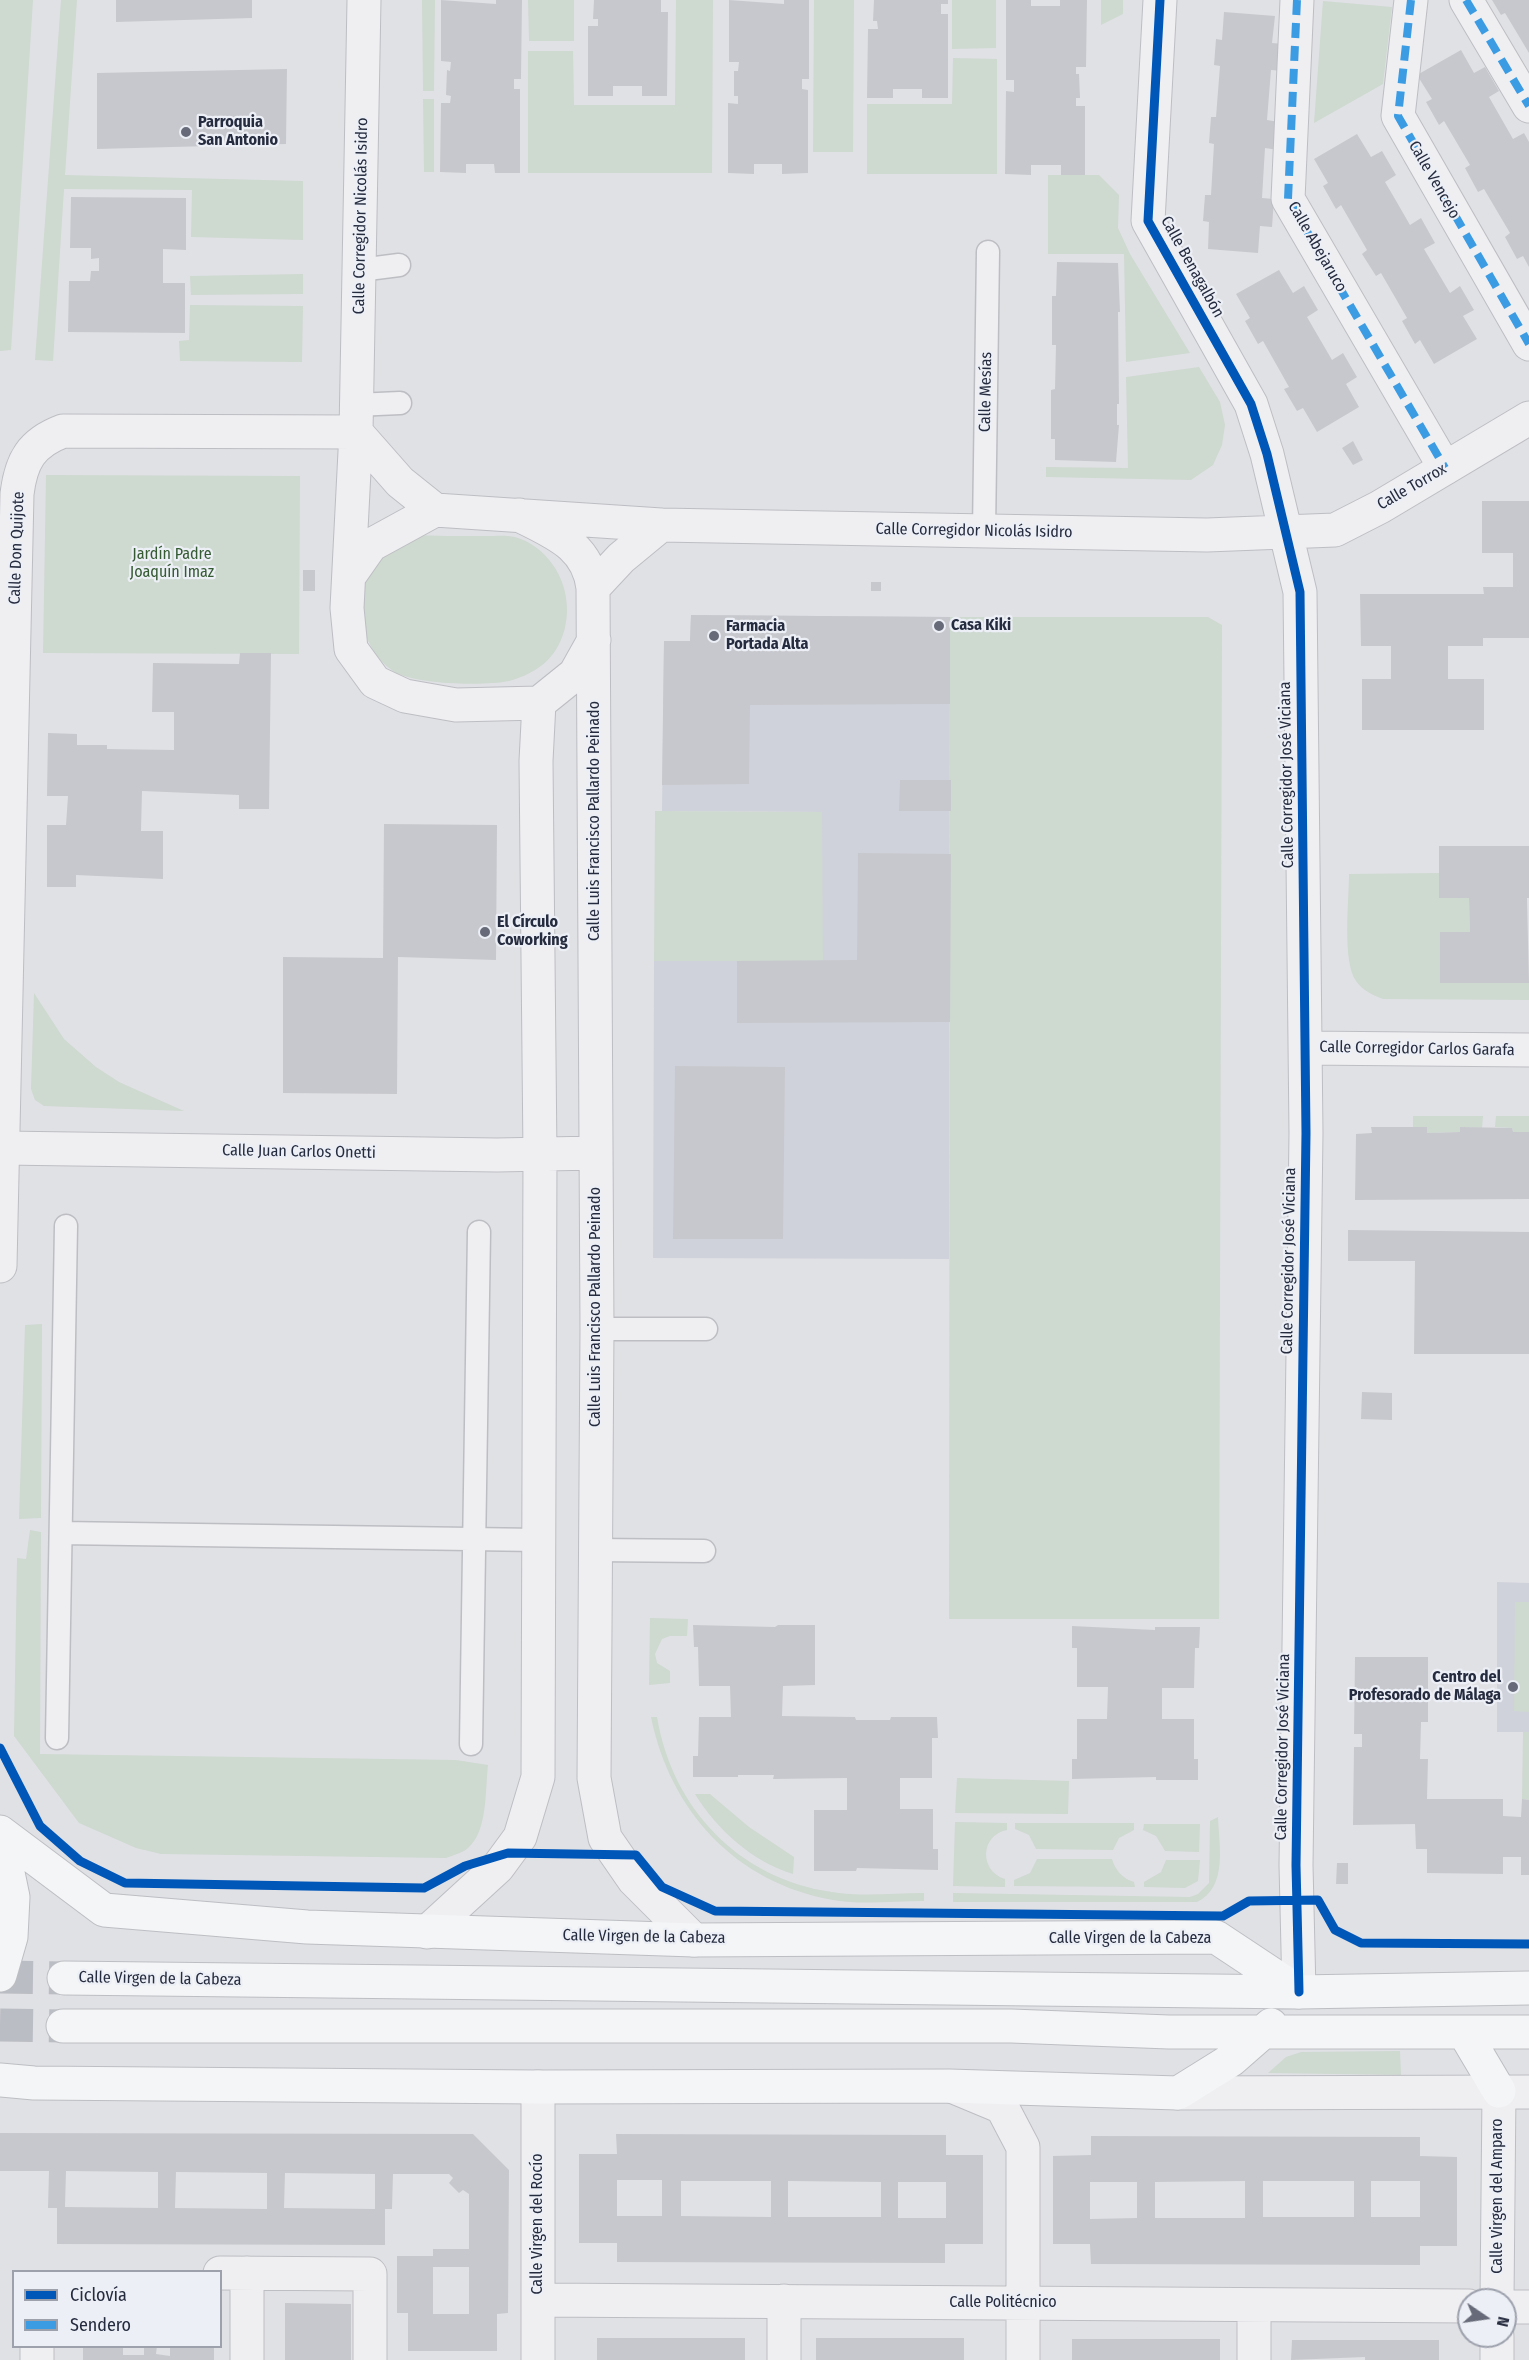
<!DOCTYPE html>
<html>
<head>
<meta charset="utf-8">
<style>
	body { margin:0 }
	#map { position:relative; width:1529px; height:2360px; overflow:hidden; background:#e0e1e5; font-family:"Fira Sans Condensed",sans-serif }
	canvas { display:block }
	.legend { position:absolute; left:12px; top:2270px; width:210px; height:78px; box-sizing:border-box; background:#eceff5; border:2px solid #9da1ac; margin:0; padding:8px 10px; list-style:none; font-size:18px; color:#262c3f }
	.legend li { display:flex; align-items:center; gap:12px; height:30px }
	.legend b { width:30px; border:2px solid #9da1ac }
	.north { position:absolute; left:1457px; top:2288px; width:60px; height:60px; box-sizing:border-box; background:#eceff5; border:2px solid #9da1ac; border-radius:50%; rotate:103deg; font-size:16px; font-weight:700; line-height:24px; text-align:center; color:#262c3f }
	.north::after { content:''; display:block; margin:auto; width:21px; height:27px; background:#676b79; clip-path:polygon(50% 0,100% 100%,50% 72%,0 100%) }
</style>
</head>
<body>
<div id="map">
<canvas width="1529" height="2360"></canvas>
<ul class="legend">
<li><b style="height:8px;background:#0057b8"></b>Ciclovía</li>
<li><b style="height:8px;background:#3c9ce3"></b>Sendero</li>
</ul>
<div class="north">N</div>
</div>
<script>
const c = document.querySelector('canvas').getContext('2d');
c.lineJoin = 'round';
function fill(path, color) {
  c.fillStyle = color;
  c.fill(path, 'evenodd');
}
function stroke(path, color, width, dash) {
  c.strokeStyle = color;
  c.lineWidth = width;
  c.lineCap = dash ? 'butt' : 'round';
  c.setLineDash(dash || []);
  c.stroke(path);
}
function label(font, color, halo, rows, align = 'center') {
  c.font = font + ' "Fira Sans Condensed",sans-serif';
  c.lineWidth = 4.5;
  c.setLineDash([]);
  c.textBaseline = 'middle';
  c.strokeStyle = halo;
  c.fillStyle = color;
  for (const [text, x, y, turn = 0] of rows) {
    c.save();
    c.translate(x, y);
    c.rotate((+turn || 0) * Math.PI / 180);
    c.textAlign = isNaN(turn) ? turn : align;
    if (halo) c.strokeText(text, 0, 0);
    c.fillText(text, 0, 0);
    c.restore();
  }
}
fill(new Path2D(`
	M691,615L950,617L949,1259L653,1258L654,961H822V812L662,811L664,641H690Z
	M1497,1582L1529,1583V1732H1497Z`), '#d0d2db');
fill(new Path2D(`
	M0,0H33L11,350L0,351Z
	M61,0H77L65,175L303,181V240L191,237L192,190L64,189L53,361L35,360Z
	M422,0H435L434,91H423Z
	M528,0H574V41H529Z
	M676,0H713L712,173H528V51H573L574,105H675Z
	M814,0H854L853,152H813Z
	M952,0H996V48L952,49Z
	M1101,0H1123V14L1101,25Z
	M1323,1L1392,7L1383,84L1314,123Z
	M953,58L997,59V174H867V104H952Z
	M423,99H434V172H424Z
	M1048,175H1099L1119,195L1118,228L1130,254L1190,353L1126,362L1124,254H1048Z
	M303,274V294L191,295L190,276Z
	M190,305L303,306L302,362L180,361L179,341L189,340Z
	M1199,367L1220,402L1225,425L1222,445L1213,465L1191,480L1046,477V467L1128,468L1126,377Z
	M46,475L300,476L299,654L43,653Z
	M411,535C435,536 460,536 484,536C494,536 506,535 515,537C546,546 567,577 567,609C567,632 558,655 538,668C531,673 518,679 509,681C485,686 414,685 393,671C358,647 350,592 378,559C386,550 401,543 411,535Z
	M950,617H1208L1222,625L1219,1619H949Z
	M655,811L822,812L823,961H654Z
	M1439,873V898H1469L1470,932H1440V982L1529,983V1000L1383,999C1373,995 1363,991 1356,981C1342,961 1349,900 1349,874Z
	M34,993L64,1039L96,1067L119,1082L184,1111L44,1106L35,1100L31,1089Z
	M1413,1116H1483L1482,1128L1460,1127V1132L1427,1133V1127H1413Z
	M1496,1116H1529V1132H1513L1512,1128L1495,1127Z
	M42,1324L41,1518L19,1519L25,1325Z
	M30,1530L41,1532L40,1754L456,1760L488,1765C485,1790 488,1831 468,1848C463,1853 453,1855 446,1858L161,1854L136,1848L79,1823L14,1736L17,1558L26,1559Z
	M1515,1602H1529V1712L1514,1711Z
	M650,1618L688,1619L687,1636H670L662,1639L655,1654L657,1663L670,1671V1683L649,1685Z
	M651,1717H657C672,1808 739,1879 832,1892C862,1897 894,1893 924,1893V1901C895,1901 862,1905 833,1900C736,1883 670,1811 651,1717Z
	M1523,1732H1529V1800L1522,1799Z
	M957,1778L1069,1781L1068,1814L955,1813Z
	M695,1794H710L749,1827L794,1857L793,1874C753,1862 717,1830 695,1794Z
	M1218,1817C1219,1846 1228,1887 1197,1902H953V1893L1190,1897L1198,1894L1209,1883L1210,1821Z
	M955,1822L1007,1823V1830C980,1835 979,1871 1005,1879V1887L953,1886Z
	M1015,1823H1134V1830L1119,1838L1113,1850L1036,1849L1029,1835L1015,1829Z
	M1144,1824H1200L1199,1852L1165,1851L1156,1836L1143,1830Z
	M1037,1859H1112C1115,1870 1123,1879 1134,1882L1135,1887L1014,1886V1880L1030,1873Z
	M1166,1860H1200L1198,1881L1185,1888L1144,1887V1882L1161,1872Z
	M1400,2051L1401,2075L1268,2073L1286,2057L1301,2052Z`), '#ced9d0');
fill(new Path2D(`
	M116,0H252V18L116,22Z
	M441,0L496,4V0H522L521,79H514V89H520V173H495L494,164H466V173L440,172L441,103H450L451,96L446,95L447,70L450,71L451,62L441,61Z
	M594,0H661V12H668L667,96H642V86H613V96H588V26H598V19H593Z
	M729,0L784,4V0H809V79H802V89L808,90V173L782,174V164H754V174L728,173V103L738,104V96H734V71H738L739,62H729Z
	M874,0H948V4H941V14H948V98H922V89H893V98H867L868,29H878L877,21H873Z
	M1006,0H1031V6H1060V0H1087L1086,67H1076V74H1079L1080,98H1076V106H1085V175H1061V165H1031V175L1005,174L1006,91L1014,92V80H1006Z
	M1492,0H1529V53L1505,13L1501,15Z
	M1224,12L1275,16L1272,43L1284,44L1283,71L1271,70L1267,120L1279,122L1278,150L1265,148L1262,198L1274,199L1272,227L1260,226L1258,253L1208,249L1209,222L1203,221L1205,195H1211L1214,144L1209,143L1211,117H1216L1220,66L1214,65L1216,39L1222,40Z
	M1461,50L1474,73L1485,67L1499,91L1489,97L1513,139L1524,133L1529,142V267L1523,256L1517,259L1505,237L1510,233L1484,189L1478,192L1465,168L1470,165L1444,121L1439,125L1426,102L1432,99L1417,75Z
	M287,69L286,144L97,149V73Z
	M1357,134L1371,157L1382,151L1396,175L1385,182L1395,199L1410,225L1421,218L1435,243L1424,249L1450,293L1460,286L1474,310L1463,316L1477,339L1434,364L1420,340L1415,344L1402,321L1407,318L1381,273L1376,276L1362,254L1367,250L1341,205L1336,209L1323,186L1328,183L1314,159Z
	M71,197L186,198V250L163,249V283H185V333L68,332L69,281H90L91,271H99V258L91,259V248H70Z
	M1057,262L1118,263L1120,312H1118L1119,404H1117V425H1119L1116,462L1055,460V439H1051V390L1055,389L1056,345H1052V296H1056Z
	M1279,270L1293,293L1304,286L1318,310L1307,317L1332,360L1343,353L1357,377L1346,384L1359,407L1317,432L1303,408L1297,411L1284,389L1289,387L1263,341L1258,344L1245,321L1250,318L1236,294Z
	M1353,441L1363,460L1353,465L1342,448Z
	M1482,501H1529V638H1483V646H1448V679H1484V730H1362V679H1391V646H1361L1360,594H1484L1483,587H1513V553H1482Z
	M303,570H315V591H303Z
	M871,582H881V591H871Z
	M691,615L950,617V704L750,705L749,784L662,785L664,641H690Z
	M240,653H271L269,809H239V795L142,791L141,831H163V879L76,875V887H47V825H66L68,796H47L48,733L77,734V745H107V749L174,750V712H152L153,663L239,664Z
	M900,780H951V811H899Z
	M384,824L497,825L496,960L398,957L397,1094L283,1093V957L383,958Z
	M1439,846H1529V898H1527L1529,983H1440V932H1470L1469,898H1439Z
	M858,853L951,854L950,1022L737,1023V961L857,960Z
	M675,1066L785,1067L783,1239H673Z
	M1371,1127H1427V1133L1460,1132V1127L1512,1128L1513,1132H1529V1199L1355,1200L1356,1134L1372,1133Z
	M1348,1230L1529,1232V1354H1414L1415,1261H1348Z
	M1362,1392L1392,1393V1420L1361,1419Z
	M693,1625L775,1627L778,1625H815V1685L783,1686L782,1716L855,1717L856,1720H890L891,1717H937L938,1738H932V1778H900V1809H933V1849H938V1870L857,1868L856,1871H814V1810H847V1778L773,1779L774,1775H738V1777H693V1756H698L699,1717H731L730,1686H699L698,1647H694Z
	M1072,1626L1155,1630V1627H1200L1199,1648H1195L1194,1688H1162V1719H1194V1759H1198V1780H1156V1777L1072,1779V1759H1077V1719H1107L1108,1687H1077V1648H1072Z
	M1355,1657H1428V1722H1421L1420,1759H1428L1427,1799H1503V1816L1521,1817L1522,1799L1529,1800V1875H1521V1857H1503V1874L1427,1873V1849H1416L1415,1824L1353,1825L1354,1747H1362V1734H1354Z
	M1337,1863H1348V1884H1336Z
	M0,2133L473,2134L509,2170L508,2313L497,2314V2351H408V2313H397V2256H433V2249H469V2194L463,2190L459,2193L449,2183L453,2178L449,2174H393L392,2209H385V2245L57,2244V2208H48L49,2171H0ZM66,2171L158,2172V2208L65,2207ZM176,2172L267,2173V2209L175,2208ZM285,2173L375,2174V2209L284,2208ZM433,2267H469V2314H433Z
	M616,2134L946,2135V2155H983V2244H945V2263L617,2262V2243H579V2154H617ZM617,2180H662V2216H617ZM681,2181H771V2217L681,2216ZM788,2181L881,2182V2217H788ZM898,2182H946V2218H898Z
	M1091,2136L1420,2137V2156L1457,2157V2246H1420V2265L1091,2264L1090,2244H1053V2156L1091,2155ZM1245,2181V2218H1155V2182ZM1263,2181H1354V2217H1263ZM1371,2181H1420V2217H1371ZM1090,2182H1137V2218L1090,2219Z
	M285,2303L351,2304V2360H285Z
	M597,2338H745V2360H597Z
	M816,2338H964V2360H816Z
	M1072,2339H1220V2360H1072Z
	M1292,2340H1439V2360H1365V2357L1291,2360Z
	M83,2346H123V2355H144V2346H157L156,2354L170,2356V2346H214V2360H83Z`), '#c7c8cd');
stroke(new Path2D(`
	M0,1977L64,1978
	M0,2025L63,2026`), '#bbbdc4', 33, [33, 16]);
const service = new Path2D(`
	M360,270L399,265
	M356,405L400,403
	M984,531L988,252
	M597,1329H706
	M61,1533L538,1540
	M595,1550L704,1551
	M57,1738L66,1226
	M471,1744L479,1232`);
const pedestrian = new Path2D(`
	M1297,0L1288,199L1445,468
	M1411,0L1398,116L1529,344
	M1466,0L1529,106`);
const minor = new Path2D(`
	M364,0L356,432L347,608L351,649L375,682L405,696L456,705L539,703L575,674L594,640
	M1160,0L1148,221L1251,404L1267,454L1300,592L1306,1133L1296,1865L1299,1992
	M356,432L400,482L435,510
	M519,515C554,533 588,545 593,588L597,1329L594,1778L605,1838L634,1880L694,1940
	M350,575L371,545L435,510L661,525L1207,535L1335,530L1380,507L1529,418
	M593,588L621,558L661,525
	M1305,1048L1529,1050
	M3,1148L497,1155L596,1153
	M0,1266L17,494C21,461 31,443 63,431L356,432
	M427,1932L498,1867L520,1837L538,1777L540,1155L536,761L539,703
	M538,2087V2360
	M954,2087L1002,2107L1023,2147V2360
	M220,2273L370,2274V2360
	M538,2300L1469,2306
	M1497,2300L1499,2091
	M1254,2305V2360
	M1505,2307H1529
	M37,2346V2360
	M247,2360V2273
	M784,2360V2301
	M1497,2360V2336`);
const tertiary = new Path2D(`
	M1178,2093L1529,2092`);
const primary = new Path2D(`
	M0,1832L104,1910L307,1927L694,1940L1216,1937L1299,1992
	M0,1834L13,1897L11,1937L0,1975
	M64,1978L1299,1992L1529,1988
	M63,2026H1011L1169,2032H1529
	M1464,2032L1499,2091
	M0,2080L34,2083L538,2087L949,2086L1178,2093L1231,2060L1271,2025`);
stroke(service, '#bdbec3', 25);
stroke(pedestrian, '#bdbec3', 35);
stroke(minor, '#bdbec3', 35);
stroke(tertiary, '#bdbec3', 35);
stroke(primary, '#bcbec3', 35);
stroke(service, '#efeff2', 22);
stroke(pedestrian, '#efeff2', 33);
stroke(minor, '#efeff2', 33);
stroke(tertiary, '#efeff2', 33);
stroke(primary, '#f4f5f6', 33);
stroke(new Path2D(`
	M1297,0L1288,199L1445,468
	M1411,0L1398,116L1529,344
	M1466,0L1529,106`), '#3c9ce3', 8, [15, 8]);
stroke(new Path2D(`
	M1160,0L1148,221L1251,404L1267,454L1300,592L1306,1133L1296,1865L1299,1992
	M0,1748L40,1826L80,1861L125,1883L424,1888L465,1866L508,1853L636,1855L662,1887L715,1911L1223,1916L1249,1901L1318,1900L1335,1930L1361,1943L1529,1944`), '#0057b8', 9);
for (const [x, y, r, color] of [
	[186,132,6,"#676b79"],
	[939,626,6,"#676b79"],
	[714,636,6,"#676b79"],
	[485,932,6,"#676b79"],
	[1513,1687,6,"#676b79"]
]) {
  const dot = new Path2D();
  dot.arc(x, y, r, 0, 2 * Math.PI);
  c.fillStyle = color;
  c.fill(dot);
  stroke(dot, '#eceff5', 2);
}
label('bold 16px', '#262c3f', '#eceff5', [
	["Parroquia",198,123],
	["San Antonio",198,141],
	["Casa Kiki",951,626],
	["Farmacia",726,627],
	["Portada Alta",726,645],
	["El Círculo",497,923],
	["Coworking",497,941],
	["Centro del",1501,1678,"right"],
	["Profesorado de Málaga",1501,1696,"right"]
], 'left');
label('16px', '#262c3f', '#eceff5', [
	["Calle Vencejo",1434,180,60],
	["Calle Corregidor Nicolás Isidro",361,216,-89],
	["Calle Abejaruco",1317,247,60],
	["Calle Benagalbón",1192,267,61],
	["Calle Mesías",986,392,-89],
	["Calle Torrox",1412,487,-30],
	["Calle Corregidor Nicolás Isidro",974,531,1],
	["Calle Don Quijote",17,548,-88],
	["Calle Corregidor José Viciana",1287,775,-91],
	["Calle Luis Francisco Pallardo Peinado",595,821,-90],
	["Calle Corregidor Carlos Garafa",1417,1049,1],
	["Calle Juan Carlos Onetti",299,1152,1],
	["Calle Corregidor José Viciana",1289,1261,-89],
	["Calle Luis Francisco Pallardo Peinado",596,1307,-90],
	["Calle Corregidor José Viciana",1283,1747,-89],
	["Calle Virgen de la Cabeza",644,1937,1],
	["Calle Virgen de la Cabeza",1130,1939],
	["Calle Virgen de la Cabeza",160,1979,1],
	["Calle Virgen del Amparo",1498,2196,-90],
	["Calle Virgen del Rocío",538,2224,-90],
	["Calle Politécnico",1003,2303]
]);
label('16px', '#355b33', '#eceff5', [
	["Jardín Padre",172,555],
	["Joaquín Imaz",172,573]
]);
</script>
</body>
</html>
